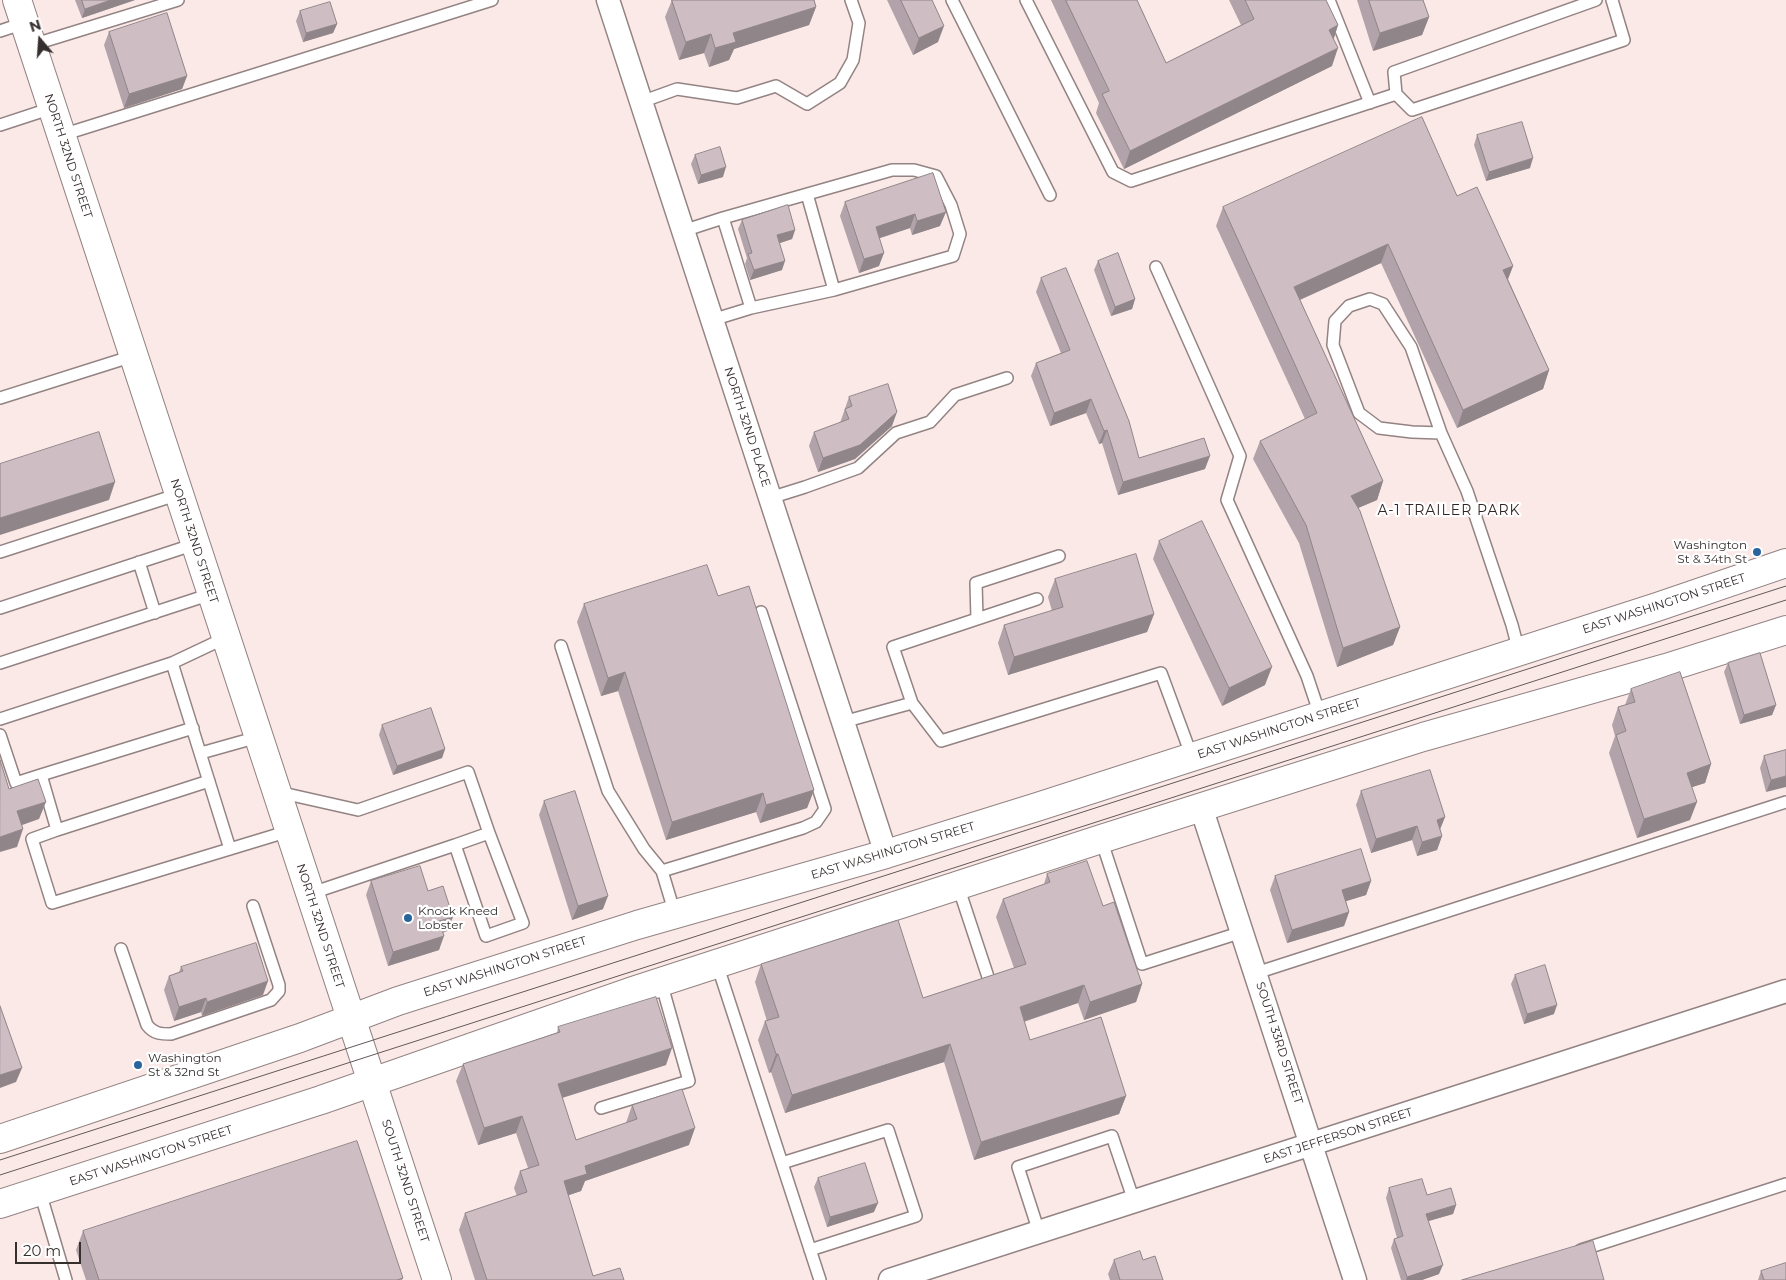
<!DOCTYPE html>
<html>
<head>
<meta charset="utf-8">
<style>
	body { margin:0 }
	#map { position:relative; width:1786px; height:1280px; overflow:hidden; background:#fbe9e8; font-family:Montserrat,sans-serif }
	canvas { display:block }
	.north { position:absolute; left:15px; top:15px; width:50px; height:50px; -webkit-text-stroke:4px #fff; paint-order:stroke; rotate:342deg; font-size:14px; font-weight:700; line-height:20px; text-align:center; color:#352f2e }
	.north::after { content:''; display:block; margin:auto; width:18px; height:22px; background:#352f2e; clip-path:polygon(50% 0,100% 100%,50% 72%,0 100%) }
	.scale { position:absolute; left:15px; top:1242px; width:66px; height:22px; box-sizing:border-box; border:2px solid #352f2e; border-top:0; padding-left:6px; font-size:15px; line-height:18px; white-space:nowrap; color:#352f2e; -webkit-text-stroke:4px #fff; paint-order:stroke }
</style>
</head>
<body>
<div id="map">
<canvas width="1786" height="1280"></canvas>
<div class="north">N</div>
<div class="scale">20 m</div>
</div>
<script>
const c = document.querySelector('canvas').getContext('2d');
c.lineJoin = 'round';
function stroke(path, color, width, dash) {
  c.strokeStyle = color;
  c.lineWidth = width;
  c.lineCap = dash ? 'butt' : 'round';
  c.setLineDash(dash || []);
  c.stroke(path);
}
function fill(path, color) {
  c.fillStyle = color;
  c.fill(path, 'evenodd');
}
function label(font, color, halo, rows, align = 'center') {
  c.font = font + ' Montserrat,sans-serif';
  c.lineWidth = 4.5;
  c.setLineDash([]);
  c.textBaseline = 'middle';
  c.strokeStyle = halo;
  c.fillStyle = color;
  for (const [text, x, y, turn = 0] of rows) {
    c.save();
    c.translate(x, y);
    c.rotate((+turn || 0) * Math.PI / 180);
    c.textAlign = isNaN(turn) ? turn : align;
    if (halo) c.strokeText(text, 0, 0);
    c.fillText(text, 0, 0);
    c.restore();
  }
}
const lane = new Path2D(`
	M952,0L1050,195
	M1026,0L1113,172L1131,181L1396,94
	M1329,0L1370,103
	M1596,0L1394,72L1396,94L1412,110L1624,40L1612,0
	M0,31L24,23
	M32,45L178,0
	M641,102L677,89L737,98L776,86L807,104L840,83L853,60L859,23L851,0
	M0,125L52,108
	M62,135L492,0
	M807,194L834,290
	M723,218L892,170H914L936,176L951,205L960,234L953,256L834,290L751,308
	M683,231L723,218L751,308L712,320
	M1156,267L1240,456L1227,500L1307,676L1320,715
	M0,398L133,356
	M1441,433L1412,432L1379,428L1359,413L1333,345L1335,321L1349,306L1370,299L1383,304L1411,347L1441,433L1467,491L1512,625L1519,652
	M770,498L805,487L858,468L896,433L930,422L955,395L1007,378
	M0,552L179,494
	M139,562L155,613
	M0,608L195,544
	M977,619L1037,599
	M561,646L608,791L644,849L662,871
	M0,663L211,594
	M172,663L230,849
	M912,703L893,647L977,619L976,583L1059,556
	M0,719L172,663L225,638
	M843,722L912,703L941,741L1161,673L1192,757
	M0,735L16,783L41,775L57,830L32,839L52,903L289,831
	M201,753L258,737
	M41,775L193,728
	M278,792L358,810L468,772L489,833L455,845
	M57,830L209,781
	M1101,839L1142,964L1242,932
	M958,886L990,983
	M309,894L455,845L486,936L523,923L489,833
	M675,914L662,871L803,828L816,822L825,809L761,612
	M121,949L147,1025C154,1034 161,1034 171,1034L271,1000L279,991V985L253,906
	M717,964L820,1280
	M1256,973L1786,802
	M601,1108L689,1081L661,982
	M782,1163L888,1130L916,1216L810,1250
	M40,1192L66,1280
	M1039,1232L1018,1167L1112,1136L1134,1201
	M1581,1250L1786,1184`);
const street = new Path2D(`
	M608,0L886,854
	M1201,807L1355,1280
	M890,1280L1786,991`);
const secondary = new Path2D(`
	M17,0L437,1280`);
const primary = new Path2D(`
	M0,1139L300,1038L398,1001L637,925L886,854L1037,807L1657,607L1786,563
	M0,1204L321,1100L633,991L1101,839L1423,737L1666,668L1786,630`);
stroke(lane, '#938383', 14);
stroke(street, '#938383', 25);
stroke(secondary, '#938383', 30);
stroke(primary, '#938383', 30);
stroke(lane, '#fff', 11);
stroke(street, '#fff', 22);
stroke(secondary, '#fff', 28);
stroke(primary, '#fff', 28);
stroke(new Path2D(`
	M0,1160L1786,586
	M0,1175L1786,600`), '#625958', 1);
fill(new Path2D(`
	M75,0H135L82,18Z
	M672,0H814L816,7L809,25L734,49L729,60L709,67L704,53L679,60L665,17Z
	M887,0H932L938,42L913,55Z
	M1051,0H1137L1166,63L1241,25L1229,0H1326L1338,25L1334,38L1332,66L1124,169L1096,113L1099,103Z
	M1357,0H1423L1429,17L1422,35L1373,51Z
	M300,11L337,24L333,33L303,42L296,21Z
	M109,32L187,76L182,89L124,108L104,45Z
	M1477,135L1530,168L1486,181L1474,145Z
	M695,155L723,177L698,184L691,164Z
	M933,173L940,226L912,235L910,228L880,238L879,266L859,273L840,216L845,202Z
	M1457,196L1513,266L1508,279L1549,370L1543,389L1457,428L1381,263L1300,300L1383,481L1377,500L1358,508L1400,627L1393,645L1337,667L1299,543L1253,459L1260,441L1305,419L1216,226L1223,207Z
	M742,220L795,230L792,239L780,243L782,270L750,280L745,264L747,258L738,229Z
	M1098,261L1135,299L1132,309L1111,316L1094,270Z
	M1041,278L1139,458L1205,469L1118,495L1102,443L1099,444L1086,413L1050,426L1031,376L1036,363L1061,353L1036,292Z
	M849,397L892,426L855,459L818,472L809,446L814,432L840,423Z
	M1159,541L1265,685L1222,706L1153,559Z
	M1055,579L1154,614L1147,632L1008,675L998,643L1004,625L1052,611L1048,597Z
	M718,596L814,790L807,808L760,823L756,812L666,840L618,691L601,696L577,622L584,604Z
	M1728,663L1776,705L1772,715L1740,724L1724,672Z
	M1631,689L1711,764L1705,783L1692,787L1690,820L1637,838L1609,753L1615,736L1612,725L1618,707L1625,705Z
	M382,725L445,749L442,758L393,775L379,735Z
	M1786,750L1766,792L1760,768L1764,756Z
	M1361,791L1445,817L1440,830L1442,836L1437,850L1417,856L1412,840L1371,853L1356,805Z
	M544,801L603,909L572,920L539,815Z
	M1047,874L1103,906L1142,984L1136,1002L1084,1020L1078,1003L1024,1022L1030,1040L1126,1096L1119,1114L974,1160L944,1062L785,1113L771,1072L769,1073L758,1040L765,1021H767L755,982L761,964L923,998L1014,968L996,917L1003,899L1044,884Z
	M1275,876L1371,881L1366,895L1346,901L1349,912L1344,926L1287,943L1270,890Z
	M371,881L428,891L447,931L443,933L439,950L388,966L366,895Z
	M181,967L263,995L202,1016L201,1012L174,1021L164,990L169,976L179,972Z
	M1515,975L1554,1014L1524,1024L1511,984Z
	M558,1027L666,1065L562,1098L576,1140L626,1123L632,1105L689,1145L585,1181L581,1191L568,1195L593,1276L624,1280H475L459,1230L465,1213L517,1196L514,1188L520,1171L528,1168L516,1133L478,1145L456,1081L463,1064L557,1033Z
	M818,1178L874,1212L827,1227L814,1187Z
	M1389,1188L1427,1195L1456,1205L1453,1214L1428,1221L1439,1274L1422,1280H1401L1391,1248L1394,1239L1397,1238L1386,1198Z
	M83,1231L403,1278L402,1280H86L76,1250Z
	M1114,1260H1143L1163,1280H1110L1108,1274Z
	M1761,1271L1786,1280H1758Z`), '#b1a3a9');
fill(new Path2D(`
	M111,0H135L82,18L85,9Z
	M816,7L809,25L734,49L729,60L709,67L715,48L733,33Z
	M1429,17L1422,35L1373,51L1380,33Z
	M337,24L333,33L303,42L306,33Z
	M1338,25L1332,44L1329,30Z
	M944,26L938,42L913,55L919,38Z
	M711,34L704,53L679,60L686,42Z
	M1338,48L1332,66L1124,169L1130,151Z
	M187,76L182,89L124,108L129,94Z
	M1533,158L1530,168L1486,181L1489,172Z
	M726,167L723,177L698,184L701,175Z
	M946,212L940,226L912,235L917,221Z
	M915,214L910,228L871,241L876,227Z
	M795,230L792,239L774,245L777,235Z
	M1388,244L1381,263L1288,305L1294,287Z
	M884,253L879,266L859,273L864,259Z
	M785,261L782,270L750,280L754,270Z
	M1513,266L1506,284L1503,270Z
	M1135,299L1132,309L1111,316L1115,307Z
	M1549,370L1543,389L1457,428L1463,410Z
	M1091,399L1086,413L1050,426L1054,413Z
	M897,412L892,426L855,459L818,472L823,458Z
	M1107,430L1102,443L1099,444L1104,431Z
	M1210,456L1205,469L1118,495L1123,482Z
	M1383,481L1377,500L1344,514L1351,496Z
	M115,482L109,500L0,535V518Z
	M1154,614L1147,632L1008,675L1014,657Z
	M1400,627L1393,645L1337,667L1343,648Z
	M1272,667L1265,685L1222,706L1229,688Z
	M625,672L618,691L601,696L608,678Z
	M1776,705L1772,715L1740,724L1744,715Z
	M445,749L442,758L393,775L397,766Z
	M1711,764L1705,783L1680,791L1687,773Z
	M1786,776V787L1766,792L1771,780Z
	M814,790L807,808L760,823L766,805Z
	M763,793L756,812L666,840L672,822Z
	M46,802L39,819L11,829L17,811Z
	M1697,802L1690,820L1637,838L1644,819Z
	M1445,817L1439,831L1437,820Z
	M1417,826L1412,840L1371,853L1376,839Z
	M23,829L17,847L0,852V837Z
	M1442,836L1437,850L1417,856L1422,842Z
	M1371,881L1366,895L1337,904L1342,890Z
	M608,896L603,909L572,920L578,906Z
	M1349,912L1344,926L1287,943L1292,930Z
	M453,917L447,931L434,935L439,921Z
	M444,936L439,950L388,966L393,952Z
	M268,981L263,995L202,1016L207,1002Z
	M1142,984L1136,1002L1084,1020L1090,1002Z
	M1084,985L1078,1003L1013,1025L1020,1007Z
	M206,998L201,1012L174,1021L179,1007Z
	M1557,1005L1554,1014L1524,1024L1527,1014Z
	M950,1044L944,1062L785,1113L792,1095Z
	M672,1048L666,1065L552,1101L558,1084Z
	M776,1054H778L771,1072L769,1073Z
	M22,1068L16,1082L0,1088V1075Z
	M1126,1096L1119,1114L974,1160L981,1142Z
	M522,1116L516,1133L478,1145L484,1128Z
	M695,1128L689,1145L585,1181L581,1191L558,1199L564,1181L585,1166Z
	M878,1203L874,1212L827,1227L830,1217Z
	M1456,1205L1453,1214L1422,1223L1426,1214Z
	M1443,1265L1439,1274L1422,1280H1406L1407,1277Z`), '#908589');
const building = new Path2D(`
	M82,0H111L85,9Z
	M672,0H814L816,7L733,33L736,42L715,48L711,34L686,42Z
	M901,0H932L944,26L919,38Z
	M1066,0H1137L1166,63L1254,19L1245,0H1326L1338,25L1329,30L1338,48L1130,151L1102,94L1109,91Z
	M1369,0H1423L1429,17L1380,33Z
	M330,2L337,24L306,33L300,11Z
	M167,13L187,76L129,94L109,32Z
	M1422,117L1457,196L1477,187L1513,266L1503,270L1549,370L1463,410L1388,244L1294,287L1383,481L1351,496L1360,511L1400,627L1343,648L1306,525L1260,441L1317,413L1223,207Z
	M1522,122L1533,158L1489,172L1477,135Z
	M720,147L726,167L701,175L695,155Z
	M933,173L946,212L917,221L915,214L876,227L884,253L864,259L845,202Z
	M788,205L795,230L777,235L785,261L754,270L748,254L752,253L742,220Z
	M1118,253L1135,299L1115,307L1098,261Z
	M1066,268L1129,421L1139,458L1204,438L1210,456L1123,482L1107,430L1104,431L1091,399L1054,413L1036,363L1070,350L1041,278Z
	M888,384L897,412L860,445L823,458L814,432L849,419L845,409L852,406L849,397Z
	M99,432L115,482L0,518V464Z
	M1202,521L1272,667L1229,688L1159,541Z
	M1136,554L1154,614L1014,657L1004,625L1063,607L1055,579Z
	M707,565L718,596L749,586L814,790L766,805L763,793L672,822L625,672L608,678L584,604Z
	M1760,653L1776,705L1744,715L1728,663Z
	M1680,672L1711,764L1687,773L1697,802L1644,819L1616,735L1626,731L1618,707L1635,702L1631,689Z
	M431,708L445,749L397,766L382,725Z
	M1786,750V776L1771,780L1764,756Z
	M0,760L9,789L38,779L46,802L17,811L23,829L0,837Z
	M1430,770L1445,817L1437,820L1442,836L1422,842L1417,826L1376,839L1361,791Z
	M575,791L608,896L578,906L544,801Z
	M1361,849L1371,881L1342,890L1349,912L1292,930L1275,876Z
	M1087,861L1103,906L1114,902L1142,984L1090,1002L1084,985L1020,1007L1030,1040L1101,1017L1126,1096L981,1142L950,1044L792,1095L778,1054H776L765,1021L779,1017L761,964L898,920L923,998L1026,964L1003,899L1050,882L1047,874Z
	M420,866L428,891L443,886L453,917L439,921L444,936L393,952L371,881Z
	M256,943L268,981L207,1002L206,998L179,1007L169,976L183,971L181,967Z
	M1545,965L1557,1005L1527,1014L1515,975Z
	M656,997L672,1048L558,1084L576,1140L637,1119L632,1105L682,1089L695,1128L585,1166L587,1174L564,1181L593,1276L620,1268L624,1280H487L465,1213L527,1192L520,1171L539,1165L522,1116L484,1128L463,1064L560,1032L558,1027Z
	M0,1006L22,1068L0,1075Z
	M357,1141L403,1278L397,1280H99L83,1231Z
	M865,1163L878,1203L830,1217L818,1178Z
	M1422,1179L1427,1195L1451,1188L1456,1205L1426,1214L1443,1265L1407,1277L1394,1239L1403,1236L1389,1188Z
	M1593,1241L1604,1280H1462Z
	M1140,1251L1143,1260L1155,1256L1163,1280H1120L1114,1260Z
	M1786,1263V1280H1764L1761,1271Z`);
fill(building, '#cebec4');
stroke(building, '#908589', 1);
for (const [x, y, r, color] of [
	[1757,552,5,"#29649c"],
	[408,918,5,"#29649c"],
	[138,1065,5,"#29649c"]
]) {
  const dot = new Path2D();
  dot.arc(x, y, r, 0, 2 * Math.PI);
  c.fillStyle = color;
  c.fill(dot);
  stroke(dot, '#fff', 2);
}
label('12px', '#352f2e', '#fff', [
	["NORTH 32ND STREET",68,156,72],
	["NORTH 32ND PLACE",747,427,72],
	["NORTH 32ND STREET",194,541,72],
	["EAST WASHINGTON STREET",1664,604,-18],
	["EAST WASHINGTON STREET",1279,729,-18],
	["EAST WASHINGTON STREET",893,851,-17],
	["NORTH 32ND STREET",320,926,72],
	["EAST WASHINGTON STREET",505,967,-18],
	["SOUTH 33RD STREET",1279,1043,72],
	["EAST JEFFERSON STREET",1338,1136,-18],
	["EAST WASHINGTON STREET",151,1156,-18],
	["SOUTH 32ND STREET",405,1181,72]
]);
label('12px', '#352f2e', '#fff', [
	["Washington",1747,545,"right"],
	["St & 34th St",1747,559,"right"],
	["Knock Kneed",418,911],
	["Lobster",418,925],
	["Washington",148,1058],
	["St & 32nd St",148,1072]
], 'left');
c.letterSpacing = '1px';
label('14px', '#322525', '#fff', [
	["A-1 TRAILER PARK",1449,511]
]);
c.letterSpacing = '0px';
</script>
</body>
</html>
